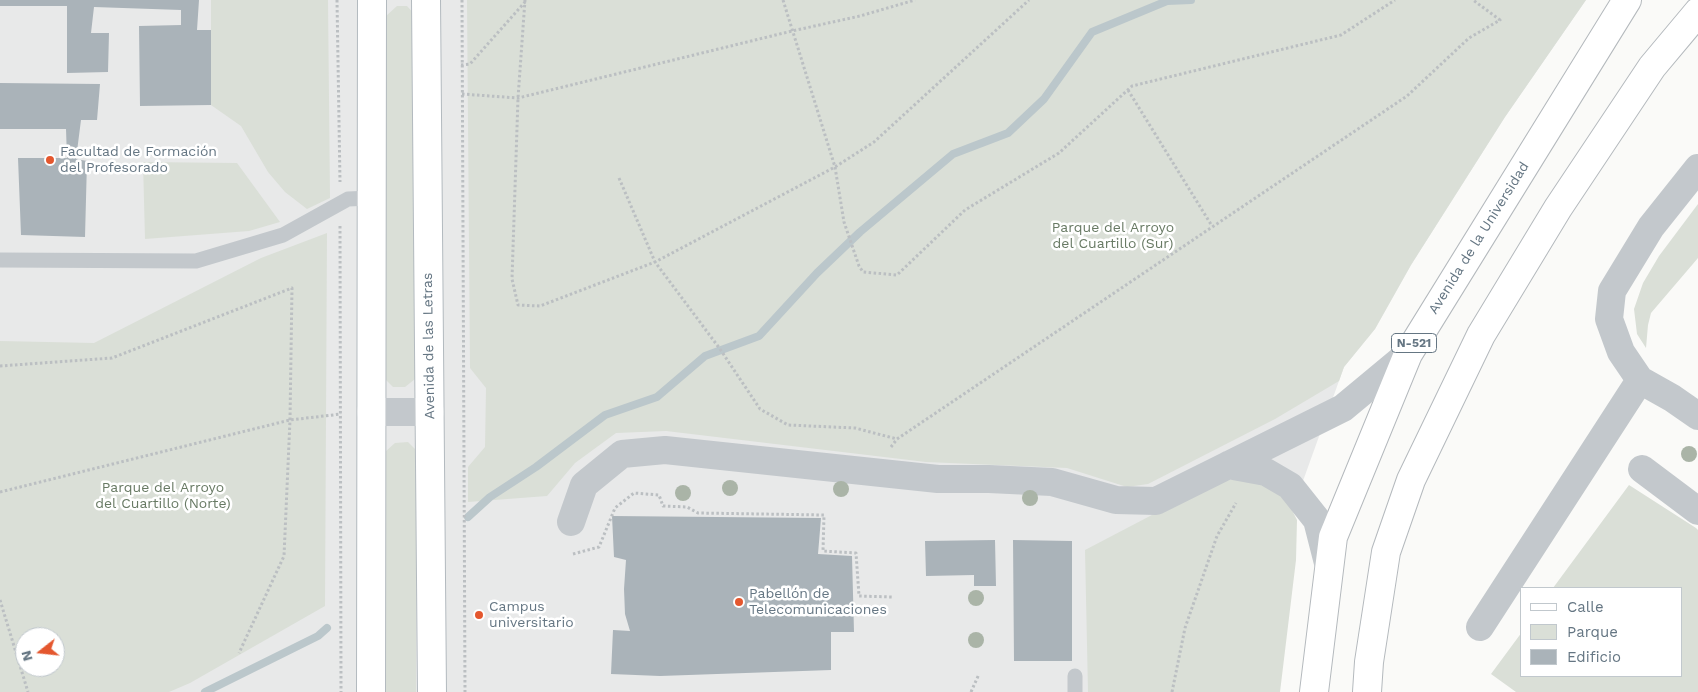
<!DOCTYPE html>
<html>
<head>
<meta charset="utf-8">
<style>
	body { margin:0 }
	#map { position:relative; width:1698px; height:692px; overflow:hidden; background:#fafaf8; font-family:"Work Sans",sans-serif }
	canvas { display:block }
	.legend { position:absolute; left:1520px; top:587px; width:162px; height:90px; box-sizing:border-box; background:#fff; border:1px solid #c1c8cd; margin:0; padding:6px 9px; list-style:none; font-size:15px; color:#657683 }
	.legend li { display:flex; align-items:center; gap:10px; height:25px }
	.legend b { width:25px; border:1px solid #c1c8cd }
	.north { position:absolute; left:15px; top:627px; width:50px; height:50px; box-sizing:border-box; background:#fff; border:1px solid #c1c8cd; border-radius:50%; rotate:254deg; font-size:14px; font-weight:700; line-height:20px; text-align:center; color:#657683 }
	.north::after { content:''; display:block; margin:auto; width:18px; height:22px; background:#e4572e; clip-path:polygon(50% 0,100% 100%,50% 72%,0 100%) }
</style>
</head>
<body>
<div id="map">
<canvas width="1698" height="692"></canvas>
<ul class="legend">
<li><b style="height:6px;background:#fff"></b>Calle</li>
<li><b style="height:14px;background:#dadfd7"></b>Parque</li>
<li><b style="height:14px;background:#aab3b9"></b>Edificio</li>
</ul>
<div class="north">N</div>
</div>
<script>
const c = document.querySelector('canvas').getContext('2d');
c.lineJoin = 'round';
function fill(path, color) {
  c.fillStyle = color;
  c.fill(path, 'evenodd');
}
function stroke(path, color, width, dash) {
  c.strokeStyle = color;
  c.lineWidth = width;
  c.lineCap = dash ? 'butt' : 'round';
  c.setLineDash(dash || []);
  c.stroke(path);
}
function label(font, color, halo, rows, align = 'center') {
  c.font = font + ' "Work Sans",sans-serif';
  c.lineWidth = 5;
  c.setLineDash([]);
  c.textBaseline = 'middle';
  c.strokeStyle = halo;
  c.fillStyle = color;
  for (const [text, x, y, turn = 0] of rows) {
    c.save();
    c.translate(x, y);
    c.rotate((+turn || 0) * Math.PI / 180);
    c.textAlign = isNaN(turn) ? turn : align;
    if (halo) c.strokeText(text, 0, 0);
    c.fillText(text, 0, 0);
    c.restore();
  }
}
fill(new Path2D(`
	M0,0H1586L1505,117L1411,265L1375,329L1344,367L1272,567L1262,692H0ZM25,637H55V667H25Z`), '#e8e9e9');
fill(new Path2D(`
	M211,0H328L330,198L307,209L285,192L268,172L241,126L211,105Z
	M467,0H1586L1505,117L1411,265L1375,329L1344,367L1339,381L1275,419L1148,484L1127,487L1067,468L926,462L666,431L616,433L575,463L547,496L468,502V467L485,447L486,388L470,368Z
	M397,6H407L415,15V379L405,387H393L385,379V17Z
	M143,162L237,163L280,222L249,231L145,239Z
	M1698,204V258L1651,313L1648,325L1646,348L1637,334L1634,309L1643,283L1659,256Z
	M327,233L325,606L190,683L169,692H0V341L94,343L261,258ZM25,637H55V667H25Z
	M408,442L416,450V692H385V452L395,443Z
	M1229,480H1257L1278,493L1289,504L1297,520L1296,560L1280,692H1088L1085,550L1194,493Z
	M1629,485L1696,528L1698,530V692H1516L1491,674L1522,632V676H1682V588H1553Z`), '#dadfd7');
stroke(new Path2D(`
	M468,517L490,497L536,467L605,415L657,397L705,356L759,336L817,273L860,232L953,154L1008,133L1044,99L1092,32L1167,1L1191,0
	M205,692L318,636L327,628`), '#bbc7cb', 8);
fill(new Path2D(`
	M0,0H199L197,30H211V105L140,106L139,26L181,25V10L94,7L91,33H109L108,72L67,73V6H0Z
	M0,83L100,84L97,120H81L76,159L87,161L85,237L21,235L18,158H67L66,129H0Z
	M612,516L821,518L818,554L852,556L854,632H831V670L660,676L611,674L613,630L630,631L625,614L624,589L626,560L614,557Z
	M995,540L996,586H974V575L926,576L925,541Z
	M1013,540L1072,541V661H1014Z`), '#aab3b9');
const secondary = new Path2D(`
	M426,0L432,692
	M371,692L372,0`);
const trunk = new Path2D(`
	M1314,692L1333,537L1408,354L1627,0
	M1367,692L1369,662L1386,552L1411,480L1481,335L1558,208L1652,67L1698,12`);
stroke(secondary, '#b3babf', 30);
stroke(trunk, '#b4b9bd', 30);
stroke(new Path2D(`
	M337,0L340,182
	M462,0L465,692
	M525,0L518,98L512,279L518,305L540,306L655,262L835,167L874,142L1029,0
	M783,0L835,167L844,222L859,266L863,272L897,275L965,210L1059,153L1132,86L1341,35L1395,0
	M461,65L470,64L525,2
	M1128,90L1212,226
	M462,94L518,98L792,31L860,16L915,0
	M619,178L655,262L720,349L760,409L788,425L855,428L897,439
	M340,226L341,692
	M0,366L112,358L292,288L290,420L284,556L239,653
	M891,447L897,439L1407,96L1469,38L1500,20L1473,0
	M0,492L290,420L341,414
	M573,554L599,547L615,508L634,493L659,495L663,506L687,507L698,513L824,515L823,551L856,553L859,596L892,597
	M0,600L28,692
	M971,692L979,674
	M1172,692L1185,628L1217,536L1236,503`), '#bbbfc2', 3, [2.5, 2.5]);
stroke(new Path2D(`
	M0,260L196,261L283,235L348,199L371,198
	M1075,676V692`), '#c3c8cc', 15);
stroke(new Path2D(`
	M1698,168L1651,227L1612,291L1609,319L1621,352L1640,380L1672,398L1698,416
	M371,412H430
	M1228,465L1266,472L1290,486L1317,520L1329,567
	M1642,469L1698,511
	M571,522L584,485L622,454L665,450L938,479H989L1052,482L1116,500L1156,501L1343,408L1408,354
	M1480,627L1640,380`), '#c3c8cc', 28);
stroke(secondary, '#fff', 28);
stroke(trunk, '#fff', 28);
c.fillStyle = '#aab4a7';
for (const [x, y] of [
	[1689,454],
	[730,488],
	[841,489],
	[683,493],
	[1030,498],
	[976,598],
	[976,640]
]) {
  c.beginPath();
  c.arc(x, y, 8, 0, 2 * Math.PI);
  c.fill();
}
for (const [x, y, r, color] of [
	[50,160,5,"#e4572e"],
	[739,602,5,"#e4572e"],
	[479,615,5,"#e4572e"]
]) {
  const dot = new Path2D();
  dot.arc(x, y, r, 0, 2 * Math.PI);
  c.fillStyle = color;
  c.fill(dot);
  stroke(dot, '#fff', 2);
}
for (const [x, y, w] of [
	[1414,343,45]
]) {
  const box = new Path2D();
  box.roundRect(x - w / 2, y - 9.5, w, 19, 4);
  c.fillStyle = '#fff';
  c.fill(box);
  stroke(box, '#657683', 1);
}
label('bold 12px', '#657683', null, [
	["N-521",1414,343]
]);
label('14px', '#657683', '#fff', [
	["Facultad de Formación",60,152],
	["del Profesorado",60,168],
	["Pabellón de",749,594],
	["Telecomunicaciones",749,610],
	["Campus",489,607],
	["universitario",489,623]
], 'left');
label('14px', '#687a64', '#fff', [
	["Parque del Arroyo",1113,228],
	["del Cuartillo (Sur)",1113,244],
	["Parque del Arroyo",163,488],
	["del Cuartillo (Norte)",163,504]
]);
label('14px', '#657683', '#fff', [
	["Avenida de la Universidad",1479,238,-58],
	["Avenida de las Letras",429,346,-91]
]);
</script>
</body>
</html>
